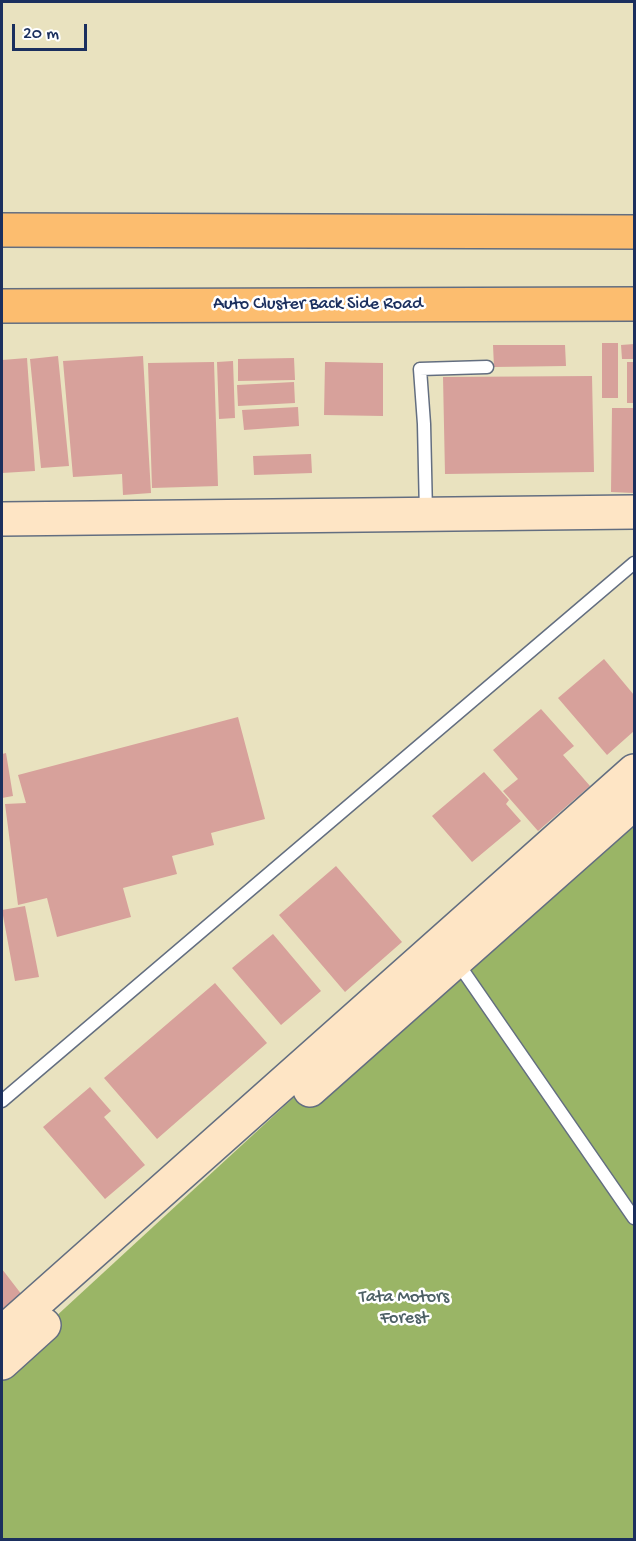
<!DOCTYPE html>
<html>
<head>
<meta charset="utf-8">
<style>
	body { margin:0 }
	#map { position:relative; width:636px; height:1541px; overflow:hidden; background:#e9e2bf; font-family:"Gochi Hand",sans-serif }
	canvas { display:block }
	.frame { position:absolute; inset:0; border:3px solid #1b2f5e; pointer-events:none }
	.scale { position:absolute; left:12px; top:24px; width:75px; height:27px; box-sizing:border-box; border:3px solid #1b2f5e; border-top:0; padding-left:8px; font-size:18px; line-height:21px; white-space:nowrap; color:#1b2f5e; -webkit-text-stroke:4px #fff; paint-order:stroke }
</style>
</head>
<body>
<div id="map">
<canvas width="636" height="1541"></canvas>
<div class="frame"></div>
<div class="scale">20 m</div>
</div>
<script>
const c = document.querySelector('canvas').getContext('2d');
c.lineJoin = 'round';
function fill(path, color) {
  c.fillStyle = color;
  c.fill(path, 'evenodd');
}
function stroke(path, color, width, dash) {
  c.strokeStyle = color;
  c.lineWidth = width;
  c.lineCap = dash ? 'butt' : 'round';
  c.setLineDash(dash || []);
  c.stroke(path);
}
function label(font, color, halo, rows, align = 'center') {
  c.font = font + ' "Gochi Hand",sans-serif';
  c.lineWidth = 5;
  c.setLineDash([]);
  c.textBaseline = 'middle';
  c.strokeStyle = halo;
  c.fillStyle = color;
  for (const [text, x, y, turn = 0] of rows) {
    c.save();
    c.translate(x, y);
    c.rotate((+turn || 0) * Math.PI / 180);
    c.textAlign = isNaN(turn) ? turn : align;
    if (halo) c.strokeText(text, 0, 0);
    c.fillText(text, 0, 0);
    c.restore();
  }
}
fill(new Path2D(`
	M634,784V1539L2,1540V1366Z`), '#9ab566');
fill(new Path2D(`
	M602,343H618V398H602Z
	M634,344V359H622L621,345Z
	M493,345H565L566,366L494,367Z
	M58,356L69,466L41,468L30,359Z
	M143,356L151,493L123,495L122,474L73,477L63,361Z
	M27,358L35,471L2,473V360Z
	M294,358L295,380L238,381V359Z
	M233,361L235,418L219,419L217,362Z
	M214,362L218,486L152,488L148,363Z
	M325,362L383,363V416L324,415Z
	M627,362H634V403H627Z
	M592,376L594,472L445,474L443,377Z
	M294,382L295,403L238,406L237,385Z
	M298,407L299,426L244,430L242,410Z
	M612,408H634V493L611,492Z
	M311,454L312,473L254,475L253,456Z
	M604,659L634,695V731L607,755L558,698Z
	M541,709L574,746L563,755L590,786L538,831L503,791L518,779L493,750Z
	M238,717L265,819L211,833L214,845L172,856L177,874L123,888L131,917L57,937L47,898L18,905L5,804L26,803L18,775Z
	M6,753L13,796L2,798V754Z
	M484,772L509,800L506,804L521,821L472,862L432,816Z
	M336,866L402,942L345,992L279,915Z
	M25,906L39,977L15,981L2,910Z
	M273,934L321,991L281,1025L232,968Z
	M215,983L267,1043L157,1139L104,1078Z
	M90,1087L111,1111L104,1117L145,1165L105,1199L43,1127Z
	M2,1269L22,1295L2,1312Z`), '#d7a19b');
const lane = new Path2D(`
	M426,514L424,424L420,369L487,367
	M457,962L634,1218
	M2,1101L634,563`);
const secondary = new Path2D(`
	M2,519L634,512
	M310,1090L634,803
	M2,1333L634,771
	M2,1363L44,1325`);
const primary = new Path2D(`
	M2,230L634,232
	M2,306L634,304`);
stroke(lane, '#636e80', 15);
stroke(secondary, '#636e80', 36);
stroke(primary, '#636e80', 36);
stroke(lane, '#fff', 12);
stroke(secondary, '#fee5c5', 33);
stroke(primary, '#fcbd6f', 33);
label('18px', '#1b2f5e', '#fff', [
	["Auto Cluster Back Side Road",318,305]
]);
label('18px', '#4d6065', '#fff', [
	["Tata Motors",404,1298],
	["Forest",404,1319]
]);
</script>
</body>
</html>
